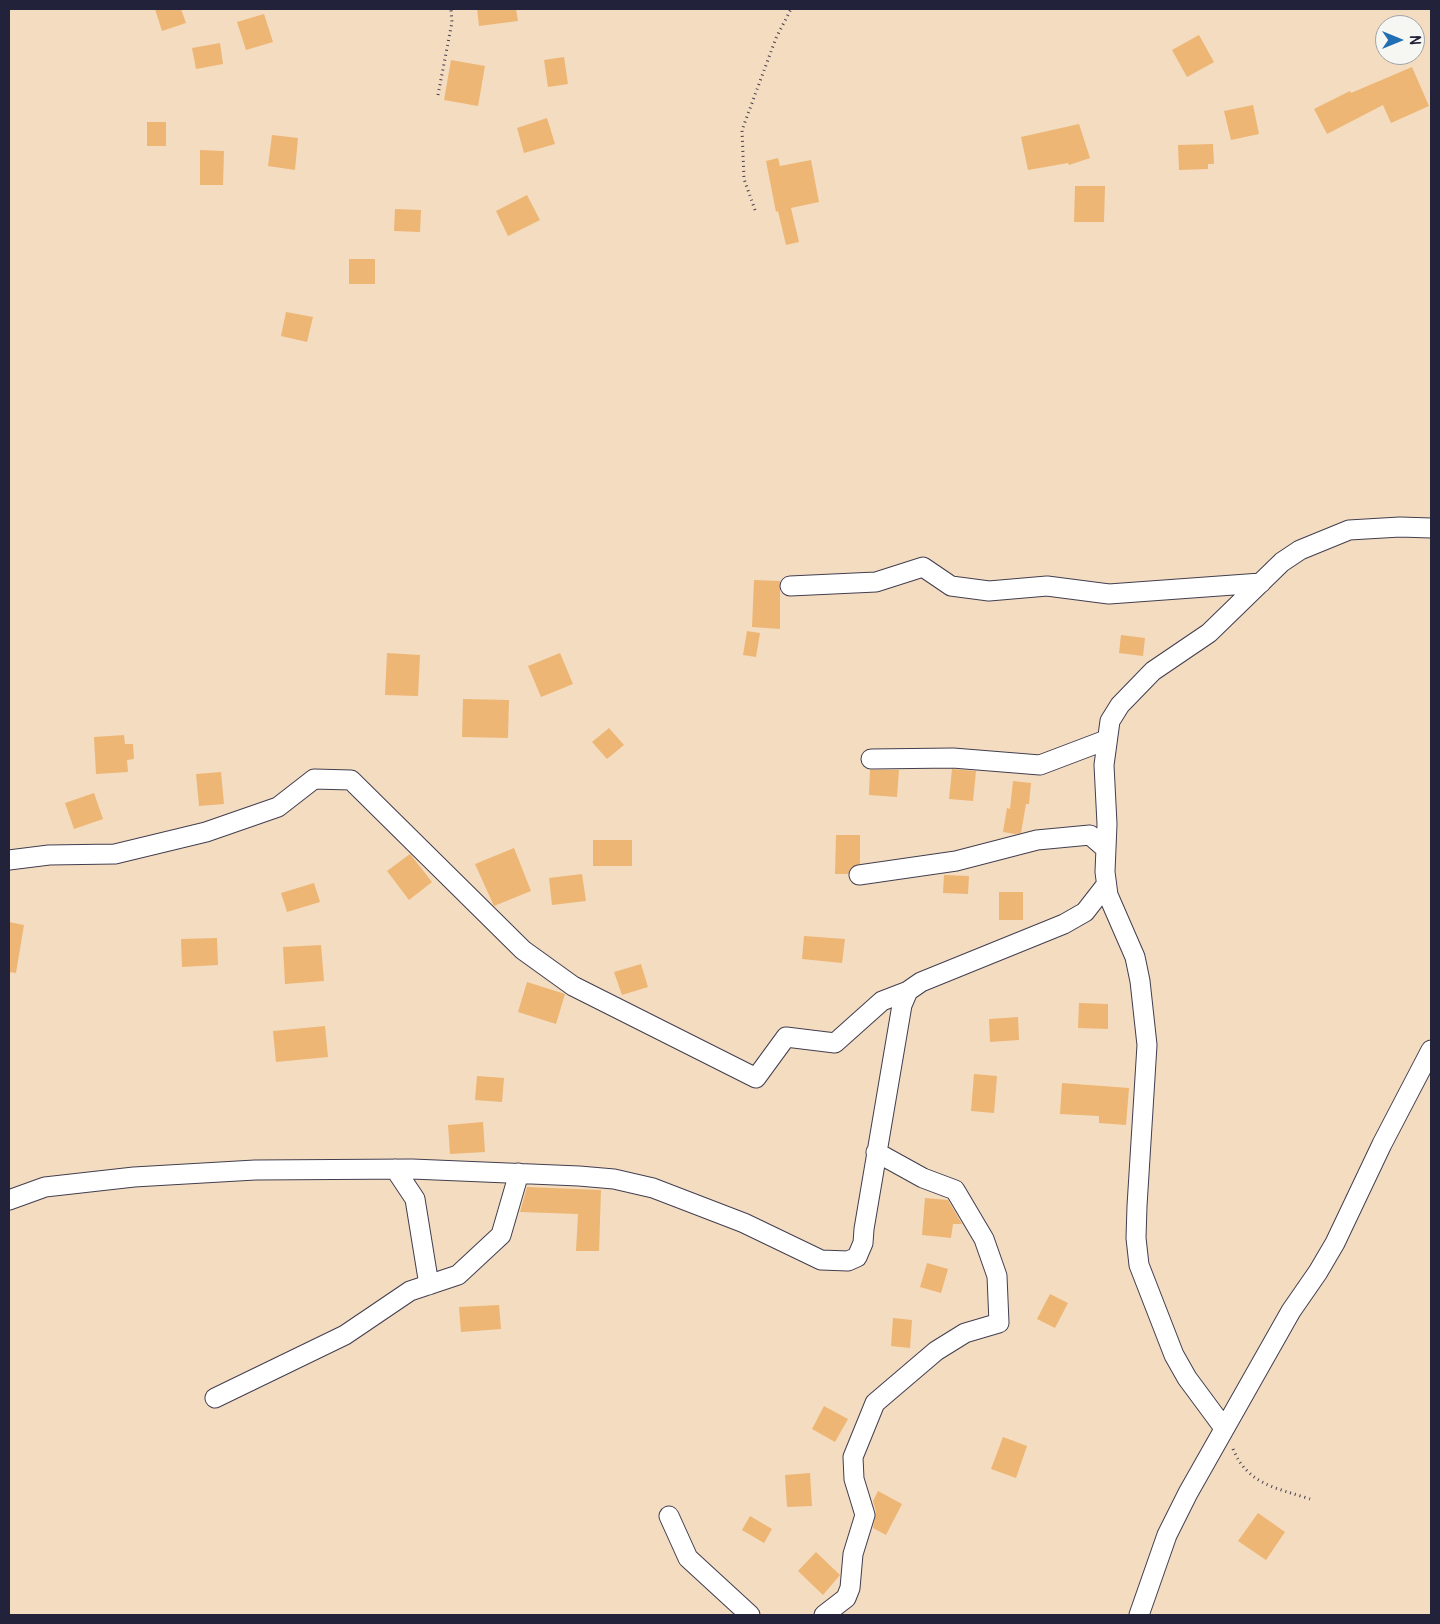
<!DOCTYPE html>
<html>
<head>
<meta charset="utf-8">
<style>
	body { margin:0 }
	#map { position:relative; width:1440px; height:1624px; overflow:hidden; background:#f4dcc1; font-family:Pangolin,sans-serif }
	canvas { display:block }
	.frame { position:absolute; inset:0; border:10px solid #22223b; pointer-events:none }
	.north { position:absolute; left:1375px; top:15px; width:50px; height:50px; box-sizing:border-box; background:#f6f6f2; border:1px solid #a1a1a9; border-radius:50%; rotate:90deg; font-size:14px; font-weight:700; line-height:20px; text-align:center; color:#22223b }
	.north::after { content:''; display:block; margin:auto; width:18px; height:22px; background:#1f6fb2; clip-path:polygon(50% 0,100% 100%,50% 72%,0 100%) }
</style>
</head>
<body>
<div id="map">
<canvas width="1440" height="1624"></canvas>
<div class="frame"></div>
<div class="north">N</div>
</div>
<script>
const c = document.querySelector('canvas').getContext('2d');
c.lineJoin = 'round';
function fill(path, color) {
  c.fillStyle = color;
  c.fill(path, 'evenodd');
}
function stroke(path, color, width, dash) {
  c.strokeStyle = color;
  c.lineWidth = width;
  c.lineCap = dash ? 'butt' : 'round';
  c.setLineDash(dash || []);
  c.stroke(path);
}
fill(new Path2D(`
	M155,9H181L186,23L162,31Z
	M477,9H516L518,21L479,26Z
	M264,14L273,42L246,50L237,22Z
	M1199,35L1214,62L1187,77L1172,50Z
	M220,43L223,64L196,69L192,48Z
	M564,57L568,84L548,87L544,60Z
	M451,60L485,66L478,106L444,100Z
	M1412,67L1429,106L1391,123L1383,105L1327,134L1314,109L1350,91L1351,93Z
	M1253,105L1259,134L1231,140L1224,111Z
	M547,118L555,144L524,153L517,128Z
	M147,122H166V146H147Z
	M1079,124L1090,158L1069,165L1068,163L1028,170L1021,137Z
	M272,135L298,138L295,170L268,166Z
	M1213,144L1214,164H1208V169L1179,170L1178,145Z
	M200,150L224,151L223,185H200Z
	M778,158L780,166L811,160L819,202L791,208L799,242L786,245L778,211L776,212L766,161Z
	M1075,186H1105L1104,222H1074Z
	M527,195L540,220L508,236L496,211Z
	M395,209L421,210L420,232L394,231Z
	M349,259H375V284H349Z
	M286,312L313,317L307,342L281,336Z
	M754,580L780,581V629L752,627Z
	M747,631L760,633L756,657L743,655Z
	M1121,635L1145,638L1143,656L1119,653Z
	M387,653L420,655L418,696L385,695Z
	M560,653L573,684L541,697L528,666Z
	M463,699L509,700L508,738L462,737Z
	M609,728L624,745L607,759L592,742Z
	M124,735L125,744H133L134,759L127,760L128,772L96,774L94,737Z
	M952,769L976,771L973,801L949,799Z
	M870,770H899L897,797L869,795Z
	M221,772L224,804L199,806L196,774Z
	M1013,781L1031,783L1029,804H1026L1021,833L1015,834L1003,832L1007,808L1010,809Z
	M94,793L103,819L74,829L65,803Z
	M836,835H860V864L852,867L848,874H835Z
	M593,840H632V866H593Z
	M514,848L531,891L494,906L475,864Z
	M410,854L432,882L409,900L387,871Z
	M582,874L586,901L552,905L549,878Z
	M944,875L969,876L968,894L943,893Z
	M314,883L320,902L287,912L281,893Z
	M999,892H1023V920H999Z
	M9,922L24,925L16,973L9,972Z
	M804,936L845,939L842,963L802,959Z
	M217,938L218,965L182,967L181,939Z
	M321,945L324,981L285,984L283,947Z
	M641,964L648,987L622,995L614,972Z
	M527,982L565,994L556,1024L518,1012Z
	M1079,1003L1108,1004V1029L1078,1028Z
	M1018,1017L1019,1040L990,1042L989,1019Z
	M325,1026L328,1057L276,1062L273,1031Z
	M974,1074L997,1076L994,1113L971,1111Z
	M477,1076L504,1078L502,1102L475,1100Z
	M1062,1083L1129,1088L1126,1125L1099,1123V1116L1060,1114Z
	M483,1122L485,1152L450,1154L448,1125Z
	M527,1187L601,1190L599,1251H576L578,1214L520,1212Z
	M925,1198L948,1200L962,1224H953L951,1238L922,1235Z
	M927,1263L948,1269L941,1293L920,1287Z
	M1050,1294L1068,1303L1055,1328L1037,1319Z
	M499,1305L501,1329L461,1332L459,1307Z
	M893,1318L912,1320L910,1348L891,1346Z
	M824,1406L848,1419L835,1442L812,1429Z
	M1003,1437L1027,1446L1016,1478L991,1469Z
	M810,1473L812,1506L787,1507L785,1475Z
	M878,1491L902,1504L886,1535L873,1528L876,1512L873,1501Z
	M1258,1513L1285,1532L1266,1560L1238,1541Z
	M750,1516L772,1529L764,1543L742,1530Z
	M816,1552L840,1575L823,1595L798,1571Z`), '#edb674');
const street = new Path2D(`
	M790,586L876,582L923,567L951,586L989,591L1047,586L1109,594L1261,583
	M871,759L953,758L1040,765L1106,740
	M9,860L49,855L115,854L206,832L278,807L314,779L351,780L523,950L573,986L756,1078L786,1037L835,1043L882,1001L908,991
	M859,875L956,861L1037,840L1090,835L1105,848
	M395,1169L415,1199L429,1285
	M9,1200L45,1187L134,1177L255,1170L412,1169L579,1176L614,1179L653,1188L744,1223L821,1260L848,1261L857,1257L863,1243L864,1229L902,1005L908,991L921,982L1064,924L1085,912L1106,885
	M215,1398L345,1335L410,1291L458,1275L501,1235L519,1173
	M1224,1428L1187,1378L1174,1355L1139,1265L1136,1238L1137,1206L1147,1045L1140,981L1135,957L1108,895L1105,872L1107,824L1104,765L1110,721L1120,705L1153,671L1209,633L1282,562L1300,550L1349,530L1400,527L1431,528
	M669,1516L688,1558L750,1615
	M824,1615L846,1598L850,1588L853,1554L865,1515L854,1479L853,1457L875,1403L936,1351L965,1333L999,1323L997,1276L984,1239L955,1190L923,1178L876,1152
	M1139,1615L1167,1535L1188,1493L1291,1311L1318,1272L1335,1243L1382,1144L1431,1050`);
stroke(street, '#423e4f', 21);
stroke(new Path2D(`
	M438,95L452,22L451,9
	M755,210L744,179L742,130L776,38L791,9
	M1233,1449C1248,1485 1277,1488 1310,1499`), '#423e4f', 3, [1, 4]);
stroke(street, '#fff', 19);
</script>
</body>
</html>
